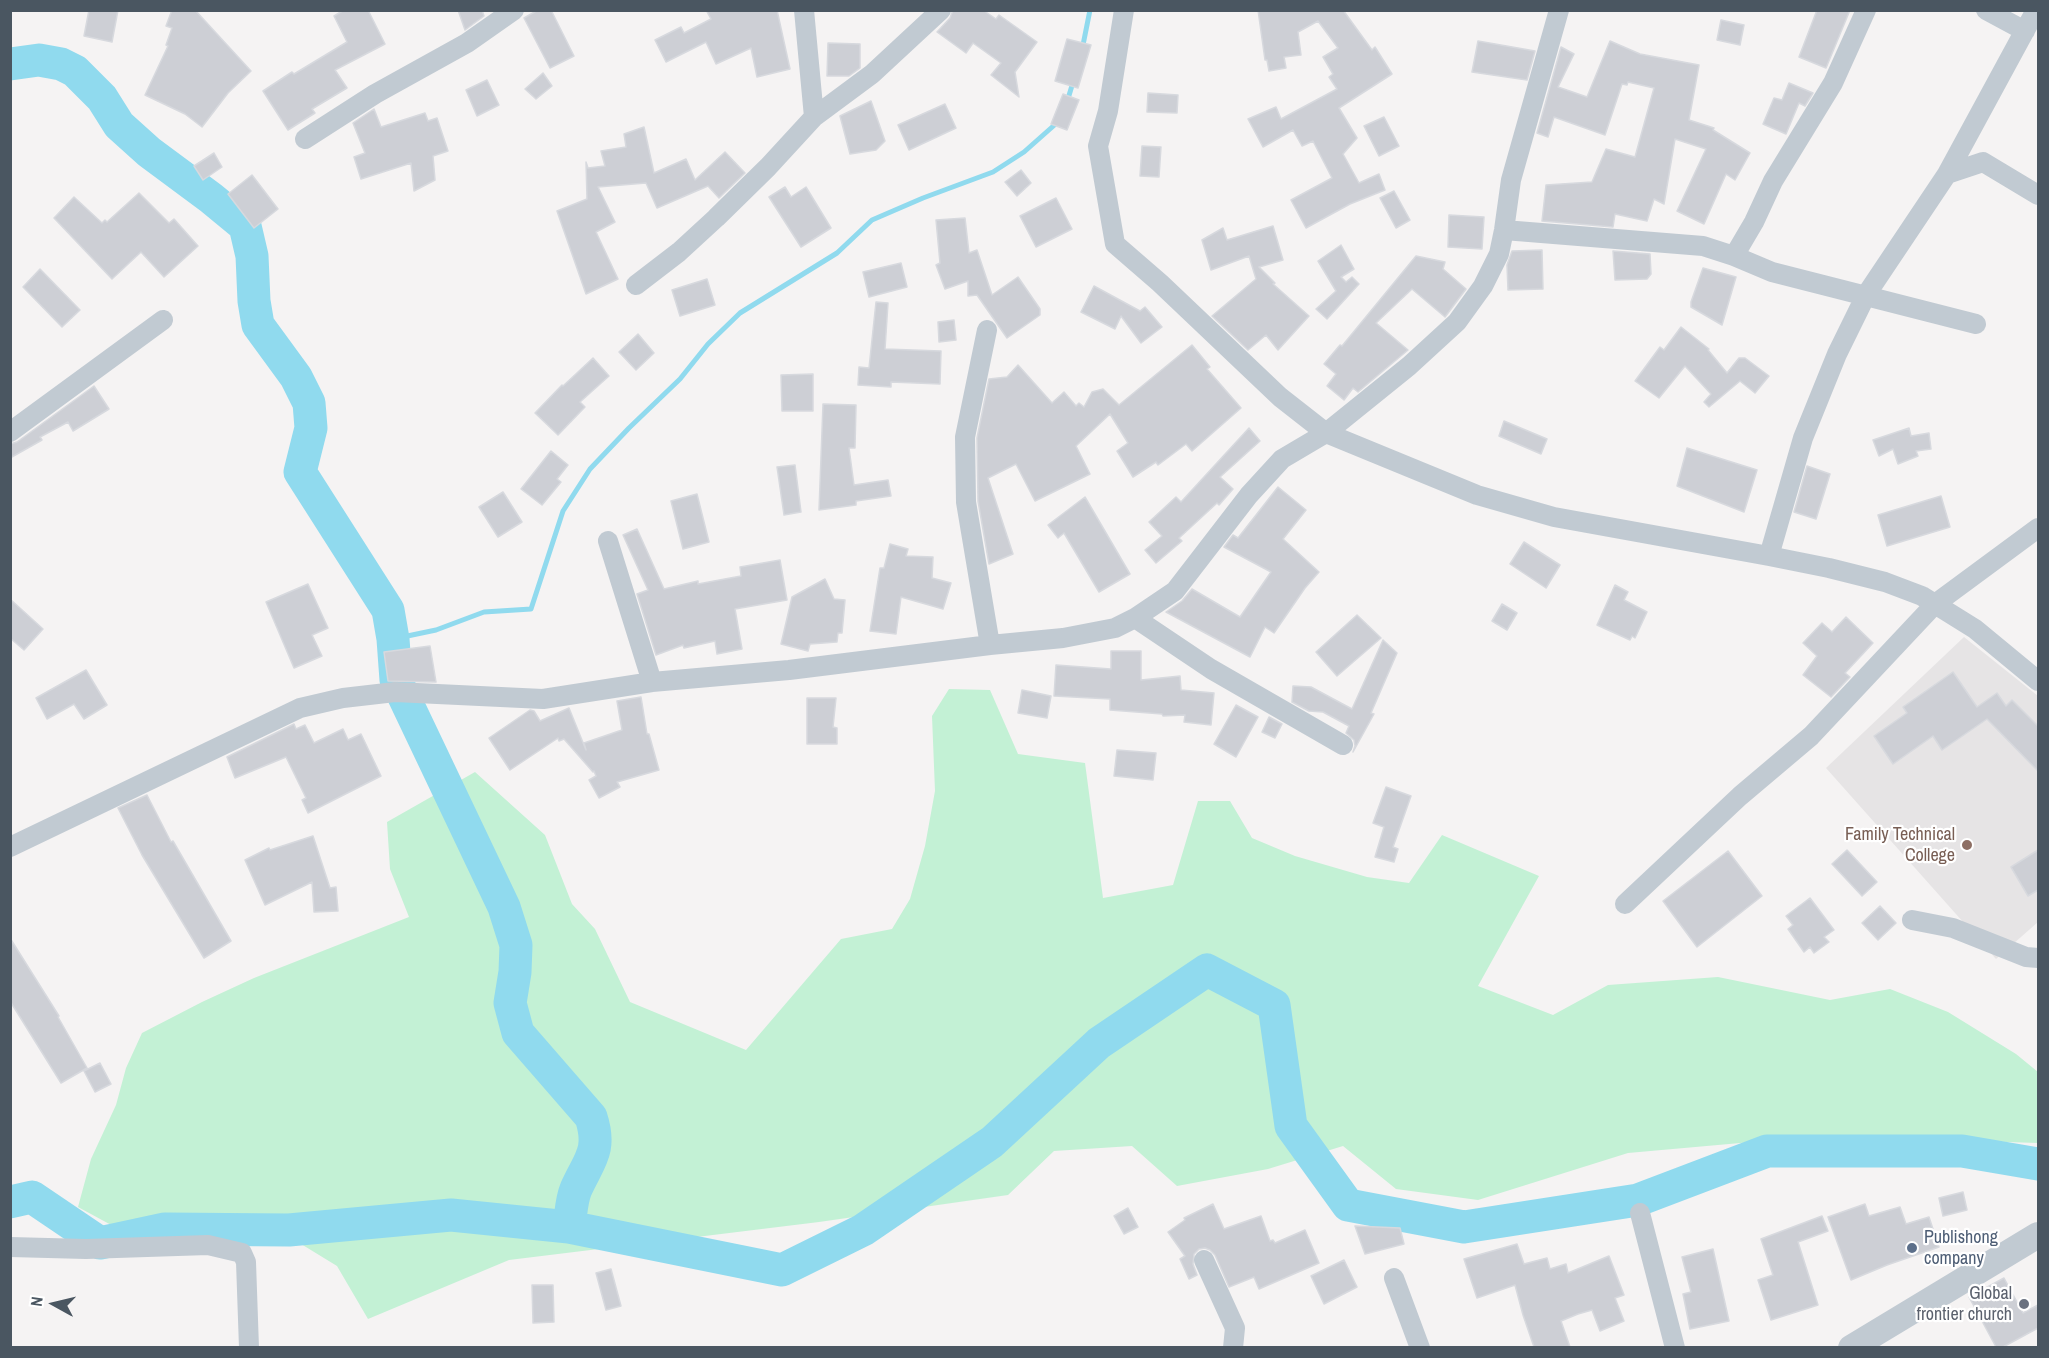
<!DOCTYPE html>
<html>
<head>
<meta charset="utf-8">
<style>
	body { margin:0 }
	#map { position:relative; width:2049px; height:1358px; overflow:hidden; background:#f5f3f3; font-family:"Archivo Narrow",sans-serif }
	canvas { display:block }
	.frame { position:absolute; inset:0; border:12px solid #4a5661; pointer-events:none }
	.north { position:absolute; left:24px; top:1274px; width:60px; height:60px; -webkit-text-stroke:4px #fff; paint-order:stroke; rotate:278deg; font-size:16px; font-weight:700; line-height:24px; text-align:center; color:#4a5661 }
	.north::after { content:''; display:block; margin:auto; width:21px; height:27px; background:#4a5661; clip-path:polygon(50% 0,100% 100%,50% 72%,0 100%) }
</style>
</head>
<body>
<div id="map">
<canvas width="2049" height="1358"></canvas>
<div class="frame"></div>
<div class="north">N</div>
</div>
<script>
const c = document.querySelector('canvas').getContext('2d');
c.lineJoin = 'round';
function fill(path, color) {
  c.fillStyle = color;
  c.fill(path, 'evenodd');
}
function stroke(path, color, width, dash) {
  c.strokeStyle = color;
  c.lineWidth = width;
  c.lineCap = dash ? 'butt' : 'round';
  c.setLineDash(dash || []);
  c.stroke(path);
}
function label(font, color, halo, rows, align = 'center') {
  c.font = font + ' "Archivo Narrow",sans-serif';
  c.lineWidth = 4.5;
  c.setLineDash([]);
  c.textBaseline = 'middle';
  c.strokeStyle = halo;
  c.fillStyle = color;
  for (const [text, x, y, turn = 0] of rows) {
    c.save();
    c.translate(x, y);
    c.rotate((+turn || 0) * Math.PI / 180);
    c.textAlign = isNaN(turn) ? turn : align;
    if (halo) c.strokeText(text, 0, 0);
    c.fillText(text, 0, 0);
    c.restore();
  }
}
fill(new Path2D(`
	M1964,637L2038,696V922L1996,959L1826,768Z`), '#e6e4e5');
fill(new Path2D(`
	M949,689L990,690L1018,754L1085,763L1103,898L1173,885L1198,801H1230L1252,838L1295,856L1367,877L1409,883L1442,835L1539,876L1478,986L1553,1015L1608,985L1718,977L1830,1000L1890,989L1948,1012L2016,1054L2038,1072V1143L1819,1136L1628,1153L1478,1200L1396,1189L1343,1146L1268,1169L1177,1186L1132,1146L1054,1151L1008,1195L819,1222L509,1260L368,1319L337,1266L252,1214L113,1226L78,1207L91,1159L116,1105L126,1068L142,1033L202,1002L254,978L409,917L390,869L387,822L475,772L545,835L572,904L595,929L630,1002L746,1050L841,939L892,929L910,899L925,846L935,791L932,716Z`), '#c3f1d5');
stroke(new Path2D(`
	M1082,50L1090,10
	M1067,102L1074,79
	M393,639L436,630L484,612L531,609L563,511L590,469L629,428L680,379L708,344L740,313L837,253L872,220L923,198L993,172L1024,152L1059,121`), '#90daee', 5);
stroke(new Path2D(`
	M10,64L39,60L61,64L75,71L102,98L119,125L149,152L211,198L245,226L252,256L254,301L258,325L296,377L309,403L311,428L300,472L388,610L393,639L396,680L504,907L516,945L515,972L510,1003L518,1033L591,1117C602,1151 589,1160 576,1189C571,1201 571,1215 569,1227
	M10,1202L32,1197L100,1243L165,1229L289,1230L451,1215L569,1227L782,1270L863,1230L992,1142L1099,1043L1207,970L1274,1005L1291,1126L1348,1205L1464,1227L1638,1200L1767,1151H1962L2038,1164`), '#90daee', 33);
const building = new Path2D(`
	M89,10H118L112,42L84,36Z
	M172,10H195L251,71L228,93L202,127L185,114L145,95L168,46L166,45L172,28L166,26Z
	M344,10H368L385,44L335,70L347,88L312,109L315,113L288,130L263,91L292,72L294,74L347,42L334,16Z
	M458,10H482L484,16L465,30Z
	M538,10H551L574,56L550,68L524,18Z
	M706,10H777L790,69L757,77L751,48L716,64L706,42L666,62L655,40L681,27L684,33L711,19Z
	M953,10H983L996,19L999,15L1037,42L1015,72L1019,97L991,75L1001,63L973,43L966,53L937,32L950,18Z
	M1258,10H1343L1372,50L1375,47L1392,74L1339,108L1357,138L1343,154L1359,183L1379,174L1385,190L1350,204L1306,228L1291,200L1332,178L1313,141L1302,146L1293,130L1263,147L1248,119L1276,107L1281,119L1337,89L1329,77L1333,74L1323,57L1338,48L1318,21L1298,32L1301,55L1284,57L1286,68L1269,71L1267,60H1265Z
	M1817,10H1850L1826,68L1799,57Z
	M1721,20L1744,25L1740,45L1717,40Z
	M1067,39L1091,45L1078,88L1055,81Z
	M1478,41L1535,51L1527,80L1472,72Z
	M1610,41L1640,54L1699,65L1689,120L1714,128L1713,130L1750,153L1735,180L1726,174L1704,224L1677,211L1706,149L1675,139L1664,204L1654,199L1647,221L1615,214L1613,227L1542,221L1546,185L1592,182L1606,149L1635,157L1654,88L1628,82L1627,85L1622,84L1605,135L1554,117L1548,137L1537,133L1561,47L1574,54L1558,87L1587,97Z
	M828,43L860,44V68L849,76H827Z
	M543,73L552,86L536,99L525,89Z
	M487,80L499,105L477,116L466,90Z
	M1789,83L1813,93L1805,106L1799,103L1786,134L1763,124L1774,98L1782,100Z
	M1148,93L1178,95L1177,113L1147,112Z
	M1063,94L1079,100L1067,130L1051,124Z
	M871,101L885,141L876,150L850,154L840,116Z
	M945,104L956,128L909,150L898,125Z
	M374,109L381,127L425,113L428,121L437,118L448,151L433,156L435,180L414,191L411,163L361,179L354,157L365,153L353,123Z
	M1384,117L1399,146L1379,156L1364,126Z
	M644,127L654,173L686,159L695,180L725,152L745,173L719,198L708,186L657,208L646,183L598,187L615,222L596,232L618,279L586,294L557,211L587,199L586,162L588,168L605,166L601,151L626,147L624,134Z
	M1142,146L1161,147L1159,177L1140,176Z
	M214,153L222,167L203,180L194,166Z
	M1021,170L1031,183L1017,196L1005,182Z
	M252,175L278,209L254,228L228,194Z
	M785,187L791,197L806,187L831,228L801,247L769,197Z
	M1394,191L1410,220L1396,228L1380,198Z
	M139,193L169,223L174,219L198,246L164,277L141,252L112,279L54,218L74,197L102,223L105,220L107,222Z
	M1056,198L1072,229L1036,247L1020,216Z
	M1449,215L1484,217L1482,249L1448,247Z
	M965,218L969,253L977,250L992,295L1018,277L1040,309V315L1007,338L977,295L968,296V281L945,289L936,265L940,263L936,220Z
	M1273,226L1283,260L1259,267L1275,283L1273,284L1309,316L1278,350L1266,335L1248,350L1212,316L1256,279L1249,256L1211,270L1202,240L1223,228L1227,240Z
	M1341,245L1354,269L1341,277L1346,282L1352,277L1359,284L1327,319L1316,309L1336,291L1318,261Z
	M1542,250L1543,289L1508,290L1507,265L1512,251Z
	M1613,251L1650,254L1651,274L1647,279L1615,280Z
	M1416,256L1445,262L1443,269L1466,289L1445,317L1412,289L1376,323L1408,350L1358,392L1353,388L1344,400L1327,386L1336,374L1324,364L1340,345L1342,346Z
	M901,263L907,287L869,297L863,272Z
	M1703,268L1736,277L1722,325L1691,307V302Z
	M40,269L80,310L62,327L23,287Z
	M707,279L715,305L680,316L672,290Z
	M1094,286L1140,311L1145,307L1162,327L1141,343L1121,316L1115,329L1081,312Z
	M876,302L888,303L885,349L941,351L940,384L891,382V387L858,385L859,367L869,368Z
	M954,320L956,340L939,342L938,322Z
	M1681,327L1709,349L1708,350L1727,373L1739,358H1745L1769,376L1755,393L1740,381L1709,407L1704,402L1711,394L1685,366L1659,398L1635,381L1660,347L1664,350Z
	M638,334L654,353L636,370L619,352Z
	M1192,345L1210,367L1207,369L1241,408L1192,451L1186,444L1158,465L1156,462L1133,477L1117,451L1128,443L1110,414L1076,446L1090,474L1035,501L1016,464L988,478L1013,554L989,564L978,501L977,438L989,379L1007,377L1018,365L1052,403L1064,392L1076,406L1079,403L1084,407L1092,392L1103,389L1119,405Z
	M593,358L609,376L580,402L585,407L558,435L535,413L562,385L563,386Z
	M813,374V411H782L781,375Z
	M94,386L109,409L73,431L68,422L40,437L42,440L10,458V444L17,442Z
	M823,404L856,405L855,448H849L854,485L888,480L891,496L856,501V505L819,510Z
	M1504,421L1547,439L1541,454L1499,436Z
	M1249,428L1260,441L1220,477L1233,489L1219,505L1217,503L1179,538L1182,541L1156,563L1145,550L1162,536L1149,522L1176,497L1181,502Z
	M1909,428L1911,436L1929,433L1931,449L1916,451L1918,456L1898,464L1893,449L1879,456L1873,440Z
	M1687,448L1757,470L1744,512L1677,486Z
	M551,451L568,465L557,479L561,482L542,505L521,489Z
	M795,465L801,512L784,515L777,467Z
	M1807,466L1830,474L1816,519L1794,512Z
	M1278,487L1306,510L1283,539L1319,572L1305,588L1274,633L1265,627L1250,657L1166,612L1182,601L1192,589L1240,617L1271,572L1224,547L1233,535L1238,538Z
	M503,492L522,522L498,537L479,507Z
	M697,494L709,542L683,549L671,501Z
	M1941,496L1950,527L1887,546L1878,515Z
	M1085,497L1130,574L1099,592L1064,533L1058,538L1048,525Z
	M637,529L664,589L698,581V584L741,576L740,567L780,560L787,600L735,609L742,649L717,654L715,641L684,648L683,645L656,655L637,594L648,590L623,535Z
	M1524,542L1560,565L1546,588L1510,564Z
	M890,544L908,549L906,556L933,557L932,578L951,583L943,609L901,597L896,634L870,631L880,568H884Z
	M825,579L834,599L845,600L842,633H838L837,642L810,644L808,651L781,644L792,597Z
	M308,584L328,628L312,635L322,656L294,668L266,602Z
	M1615,585L1628,592L1624,600L1647,612L1635,638L1632,636L1630,640L1597,625Z
	M10,599L43,629L24,650L10,638Z
	M1502,604L1517,613L1507,630L1492,621Z
	M1357,615L1381,638L1337,676L1316,652Z
	M1846,617L1873,643L1845,673L1850,677L1831,697L1803,675L1817,656L1803,643L1822,623L1832,632Z
	M1383,640L1397,653L1371,713L1374,714L1353,752L1355,746L1354,740L1346,733L1349,726L1323,712L1309,711L1292,702L1293,686L1311,687L1352,709Z
	M430,646L436,682L388,681L384,652Z
	M1111,651H1141V680L1180,676L1181,690L1214,693L1211,725L1184,722L1185,715L1163,716L1162,714L1110,710V699L1054,696L1056,665L1111,669Z
	M86,670L107,705L84,719L74,704L47,719L36,698Z
	M1953,672L1977,707L1997,693L2006,706L2012,700L2038,726V771L1987,719L1942,750L1933,736L1893,764L1874,736L1907,713L1903,707Z
	M1022,690L1051,696L1047,718L1018,713Z
	M641,697L647,734H649L659,770L617,782L620,787L599,798L589,780L596,776L594,771L593,772L564,739L559,741L558,738L510,770L489,738L530,710L534,711L540,721L569,708L586,750L584,743L622,730L617,701Z
	M807,698H836L833,727L837,728V744H807Z
	M1236,705L1258,717L1236,757L1214,744Z
	M1269,717L1282,724L1275,738L1262,732Z
	M294,724L296,729L305,725L314,743L343,729L348,740L361,734L381,776L308,813L302,800L306,798L286,757L235,778L227,757Z
	M1117,750L1156,753L1153,780L1114,776Z
	M1386,787L1411,796L1393,847L1398,849L1394,862L1375,857L1384,827L1373,823Z
	M147,795L171,842L173,841L231,941L204,958L142,855L118,808Z
	M313,836L330,888L336,887L338,911L314,912L312,882L265,905L245,860L269,848L270,850Z
	M1847,850L1877,882L1862,896L1832,864Z
	M2038,850V890L2028,896L2011,867Z
	M1728,851L1762,896L1697,947L1663,901Z
	M1810,898L1834,930L1824,937L1829,942L1814,953L1810,947L1804,952L1788,929L1793,925L1786,916Z
	M1880,906L1896,923L1878,940L1862,923Z
	M10,938L59,1016L58,1017L87,1068L61,1083L10,1001Z
	M100,1063L111,1084L95,1092L84,1071Z
	M1963,1192L1967,1210L1943,1216L1939,1198Z
	M1213,1204L1224,1229L1261,1216L1270,1241L1273,1240L1275,1243L1305,1230L1319,1263L1259,1289L1254,1277L1229,1287L1215,1255L1210,1250L1205,1248L1199,1249L1194,1254L1193,1264L1197,1275L1189,1279L1180,1259L1185,1256L1168,1232L1185,1220L1184,1218Z
	M1865,1204L1869,1216L1900,1207L1906,1224L1929,1217L1939,1247L1887,1265L1851,1280L1828,1217Z
	M1128,1208L1138,1227L1124,1234L1114,1216Z
	M1822,1216L1828,1231L1798,1242L1818,1305L1771,1320L1758,1280L1773,1275L1761,1239Z
	M1355,1226L1400,1228L1404,1244L1365,1254Z
	M1517,1244L1524,1264L1547,1258L1550,1269L1566,1264L1568,1273L1609,1256L1624,1295L1615,1298L1624,1321L1600,1331L1592,1310L1578,1314L1561,1321L1570,1347H1534L1523,1315L1515,1285L1477,1298L1464,1259Z
	M1713,1249L1729,1321L1690,1329L1683,1294L1691,1292L1682,1257Z
	M1344,1260L1357,1287L1324,1304L1311,1276Z
	M611,1269L621,1306L606,1310L596,1273Z
	M2004,1278L2023,1313L2038,1305V1328L2003,1347H1996L1969,1297Z
	M532,1285H553L554,1322L533,1323Z`);
fill(building, '#cdcfd5');
stroke(building, '#d7d9de', 1.5);
stroke(new Path2D(`
	M804,10L814,117
	M1124,10L1108,111L1098,146L1115,244L1160,283L1280,397L1326,433L1477,495L1554,517L1769,556L1829,568L1885,582L1922,596L1975,629L2038,681
	M1986,10L2025,31
	M305,139L375,94L467,43L514,10
	M1947,174L1983,162L2038,195
	M1504,230L1703,246L1734,256L1772,272L1976,324
	M1734,256L1754,222L1773,181L1833,83L1866,10
	M636,285L679,252L716,218L768,167L814,117L872,74L941,10
	M987,330L965,437L966,502L990,645
	M10,432L163,320
	M608,541L652,682
	M1769,556L1803,438L1837,354L1866,295L1947,174L2036,10
	M1135,618L1211,669L1343,745
	M10,847L300,708L343,698L395,692L543,699L652,682L789,670L990,645L1063,638L1115,628L1135,618L1175,591L1249,495L1282,459L1326,433L1409,366L1457,322L1483,286L1499,254L1504,230L1511,180L1559,10
	M1625,904L1740,796L1811,736L1935,604L2038,528
	M1912,920L1953,928L2026,957L2038,958
	M1640,1213L1675,1348
	M10,1247L86,1249L208,1245L242,1253L246,1262L249,1348
	M1204,1260L1235,1328L1233,1348
	M1394,1278L1420,1348`), '#c1cad2', 20);
stroke(new Path2D(`
	M1851,1348L2038,1235`), '#c1cad2', 26);
for (const [x, y, r, color] of [
	[1967,845,6,"#8d6e63"],
	[1912,1248,6,"#5c6f8a"],
	[2024,1304,6,"#6b7280"]
]) {
  const dot = new Path2D();
  dot.arc(x, y, r, 0, 2 * Math.PI);
  c.fillStyle = color;
  c.fill(dot);
  stroke(dot, '#fff', 2);
}
label('18px', '#785e54', '#fff', [
	["Family Technical",1955,835],
	["College",1955,856]
], 'right');
label('18px', '#4e5e75', '#fff', [
	["Publishong",1924,1238],
	["company",1924,1259]
], 'left');
label('18px', '#5b616d', '#fff', [
	["Global",2012,1294],
	["frontier church",2012,1315]
], 'right');
</script>
</body>
</html>
